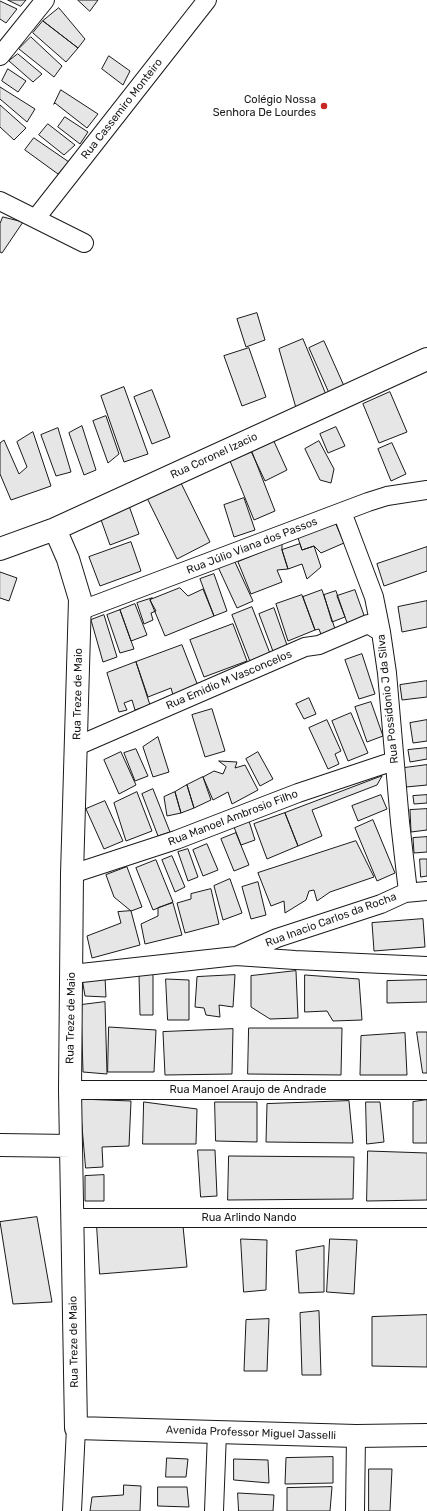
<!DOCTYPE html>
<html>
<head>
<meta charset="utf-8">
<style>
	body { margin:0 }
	canvas { display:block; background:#fff }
</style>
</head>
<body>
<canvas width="427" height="1511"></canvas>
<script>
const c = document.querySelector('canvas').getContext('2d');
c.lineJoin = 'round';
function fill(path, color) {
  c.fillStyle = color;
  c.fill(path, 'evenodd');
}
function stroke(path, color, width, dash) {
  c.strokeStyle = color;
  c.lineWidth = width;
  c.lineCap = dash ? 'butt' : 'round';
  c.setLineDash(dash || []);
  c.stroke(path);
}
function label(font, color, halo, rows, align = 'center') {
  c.font = font + ' Rubik,sans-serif';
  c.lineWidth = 3;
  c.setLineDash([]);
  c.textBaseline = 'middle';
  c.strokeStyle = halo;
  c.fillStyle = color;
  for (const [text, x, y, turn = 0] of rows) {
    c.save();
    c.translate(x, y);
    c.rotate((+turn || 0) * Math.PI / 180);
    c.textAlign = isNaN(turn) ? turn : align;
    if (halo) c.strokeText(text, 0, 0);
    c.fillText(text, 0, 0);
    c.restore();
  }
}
const building = new Path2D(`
	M8,0H26L21,6Z
	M78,0H98L90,11Z
	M0,1L17,9L6,23L0,19Z
	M59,8L85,39L78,48L43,21Z
	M43,21L78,48L66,62L33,33Z
	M31,37L62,66L54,77L19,49Z
	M18,54L42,74L33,82L9,61Z
	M109,56L130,71L123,85L102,69Z
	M8,69L26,81L18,92L2,81Z
	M0,87L35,109L27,122L0,99Z
	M61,90L98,114L87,128L55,103L54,104Z
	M0,105L26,128L14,140L0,127Z
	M65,117L88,132L80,144L58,127Z
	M48,124L75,145L64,155L39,135Z
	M34,138L69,162L58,174L25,150Z
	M3,217L23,222L2,253L0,252V224Z
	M257,313L265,340L246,347L237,319Z
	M303,339L327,397L296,408L279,349Z
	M324,341L344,386L329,393L309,348Z
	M249,348L266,397L242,406L224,356Z
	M124,387L148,454L124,462L101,396Z
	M152,390L170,437L152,444L134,397Z
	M390,392L407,432L379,443L363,404Z
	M106,416L119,454L108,463L93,421Z
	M82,426L96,470L84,475L69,433Z
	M336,427L345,446L328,453L320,434Z
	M58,428L71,472L56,476L41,435Z
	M33,432L51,486L11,500L0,474V443L4,440L19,474L27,467L17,442Z
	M272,437L287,470L265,481L249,447Z
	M319,441L334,469L331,483L320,480L305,449Z
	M392,443L406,474L391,481L378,449Z
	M252,452L275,511L254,520L230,461Z
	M180,481L210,542L177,559L147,498Z
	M244,498L255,530L234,537L224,505Z
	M128,503L139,534L110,545L99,514Z
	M335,522L344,543L321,553L314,546L302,550L298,538Z
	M131,542L141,571L100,586L89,557Z
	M282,544V550L288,569L277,570L282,582L251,594L238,562Z
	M300,544L302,550L314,546L321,567L307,579L302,564L288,569L282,550Z
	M427,547V571L384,586L377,564Z
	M234,560L253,601L237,608L218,567Z
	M0,572L17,578L9,601L0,598Z
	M214,574L227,611L214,616L200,579Z
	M180,588L188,596L203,589L214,616L165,636L150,600Z
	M322,590L336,632L322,637L319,629L315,630L303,597Z
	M355,590L365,618L348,625L337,596Z
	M336,591L345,617L332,622L324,595Z
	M302,595L315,630L288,641L276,604Z
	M152,598L150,600L156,611L151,613L153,620L144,624L137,603Z
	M427,601V627L402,632L398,607Z
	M135,604L147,635L131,641L120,610Z
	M252,607L271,656L251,664L232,615Z
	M274,608L288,648L274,654L259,614Z
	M120,610L134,649L120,653L107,615Z
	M104,615L117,657L103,662L91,620Z
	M233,624L247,661L204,677L190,640Z
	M182,645L198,686L173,695L171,688L148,697L136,662Z
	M362,654L375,694L359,699L345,660Z
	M136,662L150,705L135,710L132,700L124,703L127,710L119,712L107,673Z
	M427,681V697L402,700L400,685Z
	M309,698L316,714L304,719L296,704Z
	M371,702L383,736L367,742L355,707Z
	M212,709L225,751L205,757L192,715Z
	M351,713L368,753L348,761L332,721Z
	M327,720L341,751L335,754L339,764L328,769L309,728Z
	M427,720V741L413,743L410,723Z
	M158,737L169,772L153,777L143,747Z
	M427,748V759L410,762L408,750Z
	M136,749L148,776L135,781L124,753Z
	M121,752L136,785L119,794L104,760Z
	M258,752L273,779L260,786L246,759Z
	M219,761L237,762L235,768L245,765L258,790L232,804L228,792L213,800L203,777L214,771L223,774L226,767Z
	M427,765V785L406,787L404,768Z
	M382,776L377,785L312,810L322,836L298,846L285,813Z
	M203,777L211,800L194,808L187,785Z
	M187,785L194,808L181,813L175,792Z
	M153,789L170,832L158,836L142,794Z
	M137,792L152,831L126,841L114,803Z
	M175,792L181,813L167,816L164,797Z
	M381,795L387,809L358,821L352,806Z
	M427,795V803L414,804L413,796Z
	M105,801L123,841L104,849L86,809Z
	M427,809V830L411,832L410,810Z
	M285,813L298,846L267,859L254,824Z
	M373,820L395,873L377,881L355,828Z
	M249,821L255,840L241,845L234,827Z
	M236,833L249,865L234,871L221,839Z
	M427,837V852L414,853L413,838Z
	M356,841L374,877L330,892L317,901L314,890L309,891L306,900L285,913L284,901L271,906L258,873Z
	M207,844L218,870L203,876L193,850Z
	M188,849L198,877L188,881L178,852Z
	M172,856L185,887L175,892L162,860Z
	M420,859H427V876L421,877Z
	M156,860L173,902L153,910L136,868Z
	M127,867L142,907L131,911L114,897L106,875Z
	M230,879L242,913L223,920L214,886Z
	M258,882L266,915L251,919L242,887Z
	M211,889L219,924L185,933L177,903L191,899V894Z
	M173,903L182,935L145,944L141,924L158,916V908Z
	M131,911L140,945L92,958L87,936L121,923L118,912Z
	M423,919L425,947L374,951L372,923Z
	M296,971L298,1018L270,1019L251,1007V976Z
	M153,973V1015H140L139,974Z
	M235,975L233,1007L219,1005L220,1017L206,1015L204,1008L195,1007L197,977Z
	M305,975L359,979L362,1020L333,1021L327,1011L305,1012Z
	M105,977L106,997L85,996L82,978Z
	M166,979L189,980V1020H168Z
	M427,980V1002L387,1003V981Z
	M105,1002L107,1074L83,1072L81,1005Z
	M109,1027L156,1030L154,1072H108Z
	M249,1028H342L341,1075L248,1074Z
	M233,1029L232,1074L165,1075L163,1032Z
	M417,1032H427V1073H423Z
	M405,1033L407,1075H360L361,1036Z
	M80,1099L131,1101L129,1146L102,1147L103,1167L86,1168Z
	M427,1100V1143H413V1102Z
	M349,1101L353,1143L266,1142L267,1104Z
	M144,1102L197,1109L196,1144H143Z
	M215,1102H257V1142L216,1141Z
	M366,1102H380L384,1142L367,1144Z
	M198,1150H215L217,1196L201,1197Z
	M368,1151L427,1153V1200L367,1201Z
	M229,1156L354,1157L353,1199L228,1200Z
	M104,1175V1201H85V1176Z
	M37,1217L52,1302L13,1304L0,1222Z
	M97,1226H183L187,1267L100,1274Z
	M241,1239L267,1240L266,1290L244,1292Z
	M330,1239L357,1240L354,1294L327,1292Z
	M324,1246V1292L299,1293L296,1251Z
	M319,1311L321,1375H302L300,1313Z
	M427,1315V1367L372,1366V1317Z
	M269,1319L267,1371H244L246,1320Z
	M333,1457V1483L285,1484L286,1458Z
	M167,1458L188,1459L186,1477H166Z
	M234,1459L268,1460L269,1483L234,1480Z
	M369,1469H392L390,1511H369Z
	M124,1485L141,1486L140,1511H90L92,1497L123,1495Z
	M158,1487H187L189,1507L158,1506Z
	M332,1487L330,1511H287V1488Z
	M238,1493L274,1495L273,1511H239Z`);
fill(building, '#e6e6e6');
stroke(building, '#1a1a1a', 1);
const minor = new Path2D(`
	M0,56L45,0
	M0,201L84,243
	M36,218L207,0
	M342,512L374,597L381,632L387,673L400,822L408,892
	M79,611L368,502L387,496L427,490
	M77,746L305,647L319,645L368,624L381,632
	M72,874L176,840L298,793L394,761
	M239,955L277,938L381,904L405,893L427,891
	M72,974L236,956L295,960L427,966
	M70,1090H427
	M71,1218H427
	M72,1511L76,1428
	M214,1511L217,1432
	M355,1511L356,1436`);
const tertiary = new Path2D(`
	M55,529L68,559L80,599L72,874L70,1090L76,1428L356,1436L427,1435
	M0,549L55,529L427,359
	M0,1145L71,1146`);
stroke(minor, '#1a1a1a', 20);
stroke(tertiary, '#1a1a1a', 24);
stroke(minor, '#fff', 18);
stroke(tertiary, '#fff', 22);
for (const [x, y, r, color] of [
	[324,106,4,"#c62828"]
]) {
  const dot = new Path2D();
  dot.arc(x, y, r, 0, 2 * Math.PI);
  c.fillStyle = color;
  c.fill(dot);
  stroke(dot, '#fff', 1.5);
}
label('11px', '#1a1a1a', '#fff', [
	["Colégio Nossa",316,100],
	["Senhora De Lourdes",316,113]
], 'right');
label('11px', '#1a1a1a', '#fff', [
	["Rua Cassemiro Monteiro",122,109,-52],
	["Rua Coronel Izacio",214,456,-25],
	["Rua Júlio Viana dos Passos",252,546,-21],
	["Rua Emidio M Vasconcelos",229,680,-23],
	["Rua Treze de Maio",78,694,-89],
	["Rua Possidonio J da Silva",388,699,-96],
	["Rua Manoel Ambrosio Filho",233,818,-21],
	["Rua Inacio Carlos da Rocha",331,920,-20],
	["Rua Treze de Maio",71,1018,-89],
	["Rua Manoel Araujo de Andrade",248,1090],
	["Rua Arlindo Nando",249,1218],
	["Rua Treze de Maio",74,1342,-91],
	["Avenida Professor Miguel Jasselli",251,1433,2]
]);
</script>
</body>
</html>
